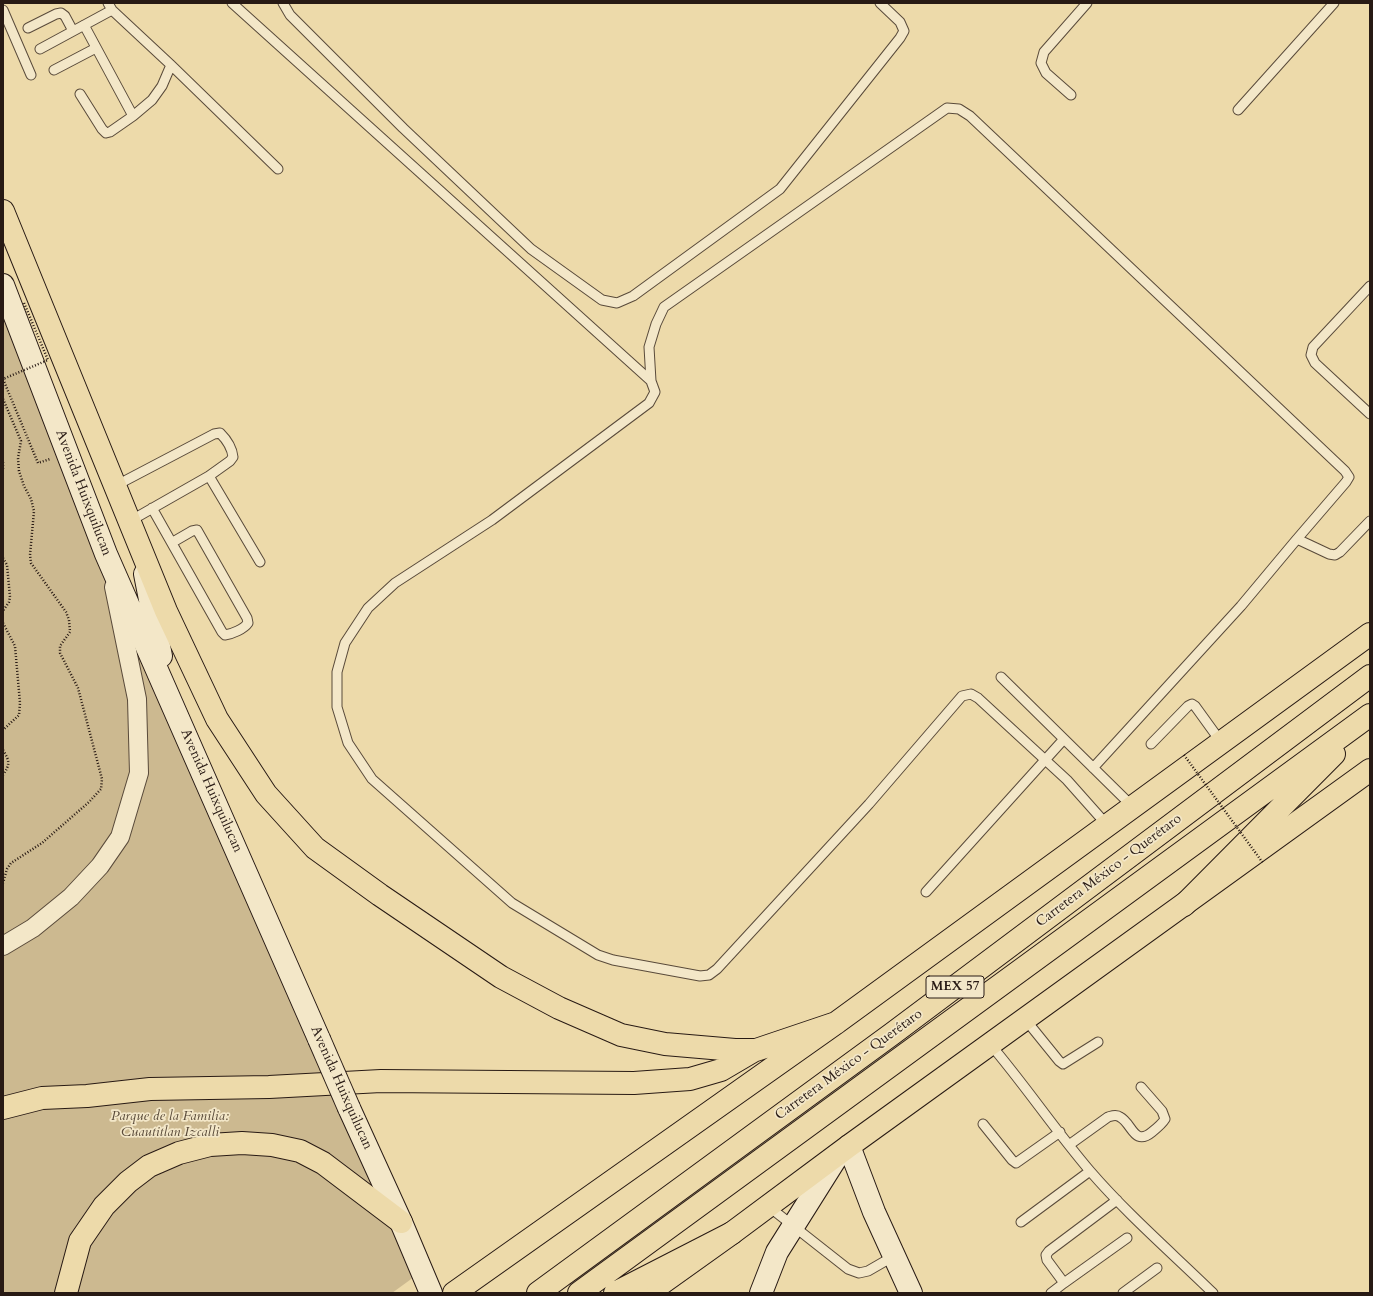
<!DOCTYPE html>
<html>
<head>
<meta charset="utf-8">
<style>
	body { margin:0 }
	#map { position:relative; width:1373px; height:1296px; overflow:hidden; background:#eddaaa; font-family:Cardo,serif }
	canvas { display:block }
	.frame { position:absolute; inset:0; border:4px solid #281a14; pointer-events:none }
</style>
</head>
<body>
<div id="map">
<canvas width="1373" height="1296"></canvas>
<div class="frame"></div>
</div>
<script>
const c = document.querySelector('canvas').getContext('2d');
c.lineJoin = 'round';
function fill(path, color) {
  c.fillStyle = color;
  c.fill(path, 'evenodd');
}
function stroke(path, color, width, dash) {
  c.strokeStyle = color;
  c.lineWidth = width;
  c.lineCap = dash ? 'butt' : 'round';
  c.setLineDash(dash || []);
  c.stroke(path);
}
function label(font, color, halo, rows, align = 'center') {
  c.font = font + ' Cardo,serif';
  c.lineWidth = 3.5;
  c.setLineDash([]);
  c.textBaseline = 'middle';
  c.strokeStyle = halo;
  c.fillStyle = color;
  for (const [text, x, y, turn = 0] of rows) {
    c.save();
    c.translate(x, y);
    c.rotate((+turn || 0) * Math.PI / 180);
    c.textAlign = isNaN(turn) ? turn : align;
    if (halo) c.strokeText(text, 0, 0);
    c.fillText(text, 0, 0);
    c.restore();
  }
}
fill(new Path2D(`
	M3,277L414,1277L392,1293H3Z`), '#ccb990');
const service = new Path2D(`
	M108,3L112,10L171,65L278,169
	M232,3L651,381L655,392L649,403L492,520L395,583L368,608L345,643L337,672V707L348,743L372,779L512,903L598,955L613,960L700,976L709,975L717,969L869,804L962,696L971,694L978,698L1067,780L1107,825
	M283,3L290,15L403,128L531,249L602,300L617,303L633,296L780,189L900,38L904,31L900,22L880,3
	M3,10L31,75
	M28,28L56,14L61,13L65,16L73,31
	M40,49L112,10
	M54,70L96,48
	M80,94L102,129L106,133L110,132L133,116L84,25
	M1071,95L1046,73L1041,63L1044,52L1087,3
	M1238,110L1334,3
	M133,116L152,100L162,86L171,65
	M1370,286L1313,347L1311,355L1315,363L1370,414
	M651,381L649,347L656,324L664,307L947,108L959,109L970,116L1345,471L1349,477L1346,482L1297,539
	M115,486L214,434L220,433C226,439 232,448 233,457L230,461L209,476
	M152,508L222,632L225,635C232,634 244,629 248,623L247,618L197,530L192,531L173,542
	M130,521L209,476L260,562
	M1001,677L1133,807
	M1151,744L1188,706L1192,704L1195,706L1221,742
	M1093,768L1241,606L1297,539L1329,554L1335,555L1340,552L1370,521
	M926,892L1064,739
	M1025,1019L1059,1061L1063,1064L1098,1042
	M990,1044C1025,1085 1055,1130 1090,1171C1128,1215 1172,1253 1213,1293
	M983,1124L1012,1160L1016,1163L1060,1132
	M1069,1145L1108,1117C1112,1116 1116,1114 1120,1117C1132,1123 1134,1147 1152,1132C1157,1128 1162,1124 1165,1119L1162,1111L1141,1087
	M1117,1200L1049,1251L1046,1255L1047,1260L1064,1283L1127,1238
	M768,1206L848,1269L859,1273L868,1271L894,1256
	M1021,1222L1090,1171
	M1051,1293L1064,1283
	M1123,1293L1157,1268`);
const minor = new Path2D(`
	M3,946L33,928L71,897L100,866L120,837L139,773L137,699L114,587`);
const secondary = new Path2D(`
	M3,285L106,554L319,1039
	M145,574L161,656
	M349,1108L401,1222L431,1293
	M849,1146L874,1212L911,1293
	M761,1293L777,1252L838,1155`);
const primary = new Path2D(`
	M3,211L166,611L217,719L266,794L315,848L380,895L501,977L559,1008L621,1035L665,1044L735,1050H756L836,1023
	M3,1108L42,1098L87,1096L150,1089L269,1087L381,1081L634,1083L690,1079L721,1070L755,1050
	M66,1293L80,1241L104,1206L128,1182L149,1166L179,1153L210,1145L242,1143L272,1145L300,1151L323,1163L401,1222
	M454,1293L836,1023L1370,634
	M648,1293L732,1233L849,1146L1370,770`);
const trunk = new Path2D(`
	M1184,905L1334,754
	M538,1293L892,1034L1370,676
	M579,1293L1370,715
	M615,1293L732,1233`);
stroke(service, '#594a3a', 11);
stroke(minor, '#594a3a', 20);
stroke(secondary, '#281a14', 24);
stroke(primary, '#281a14', 24);
stroke(trunk, '#281a14', 24);
stroke(new Path2D(`
	M3,399L21,441L18,458L19,471L24,486L31,499L34,511L30,555L31,563L66,612L69,620L70,632L60,646V653L78,688L102,779L101,789L89,802L42,843L11,863L7,869L3,883
	M33,451L38,463L50,459
	M3,462V469
	M3,558L7,565L10,597L9,602L3,611
	M3,623L15,646L20,703L19,715L3,730
	M3,750C10,762 10,764 3,775`), '#281a14', 2.5, [1, 2]);
stroke(service, '#f3e7c8', 9);
stroke(minor, '#f3e7c8', 18);
stroke(secondary, '#f3e7c8', 22);
stroke(primary, '#eddaaa', 22);
stroke(trunk, '#eddaaa', 22);
const secondaryBridge = new Path2D(`
	M319,1039L349,1108`);
stroke(secondaryBridge, '#281a14', 24, []);
stroke(new Path2D(`
	M24,303L48,360L3,379L33,451
	M1184,755L1263,863`), '#281a14', 2.5, [1, 2]);
stroke(secondaryBridge, '#f3e7c8', 22);
for (const [x, y, w] of [
	[955,987,58]
]) {
  const box = new Path2D();
  box.roundRect(x - w / 2, y - 11, w, 22, 3);
  c.fillStyle = '#f3e7c8';
  c.fill(box);
  stroke(box, '#281a14', 1);
}
label('bold 13px', '#281a14', null, [
	["MEX 57",955,987]
]);
label('14px', '#281a14', '#f3e7c8', [
	["Avenida Huixquilucan",83,493,69],
	["Avenida Huixquilucan",211,791,66],
	["Carretera México - Querétaro",1109,871,-37],
	["Carretera México - Querétaro",849,1065,-36],
	["Avenida Huixquilucan",341,1088,66]
]);
label('italic 14px', '#594a39', '#f3e7c8', [
	["Parque de la Familia:",170,1117],
	["Cuautitlan Izcalli",170,1133]
]);
</script>
</body>
</html>
